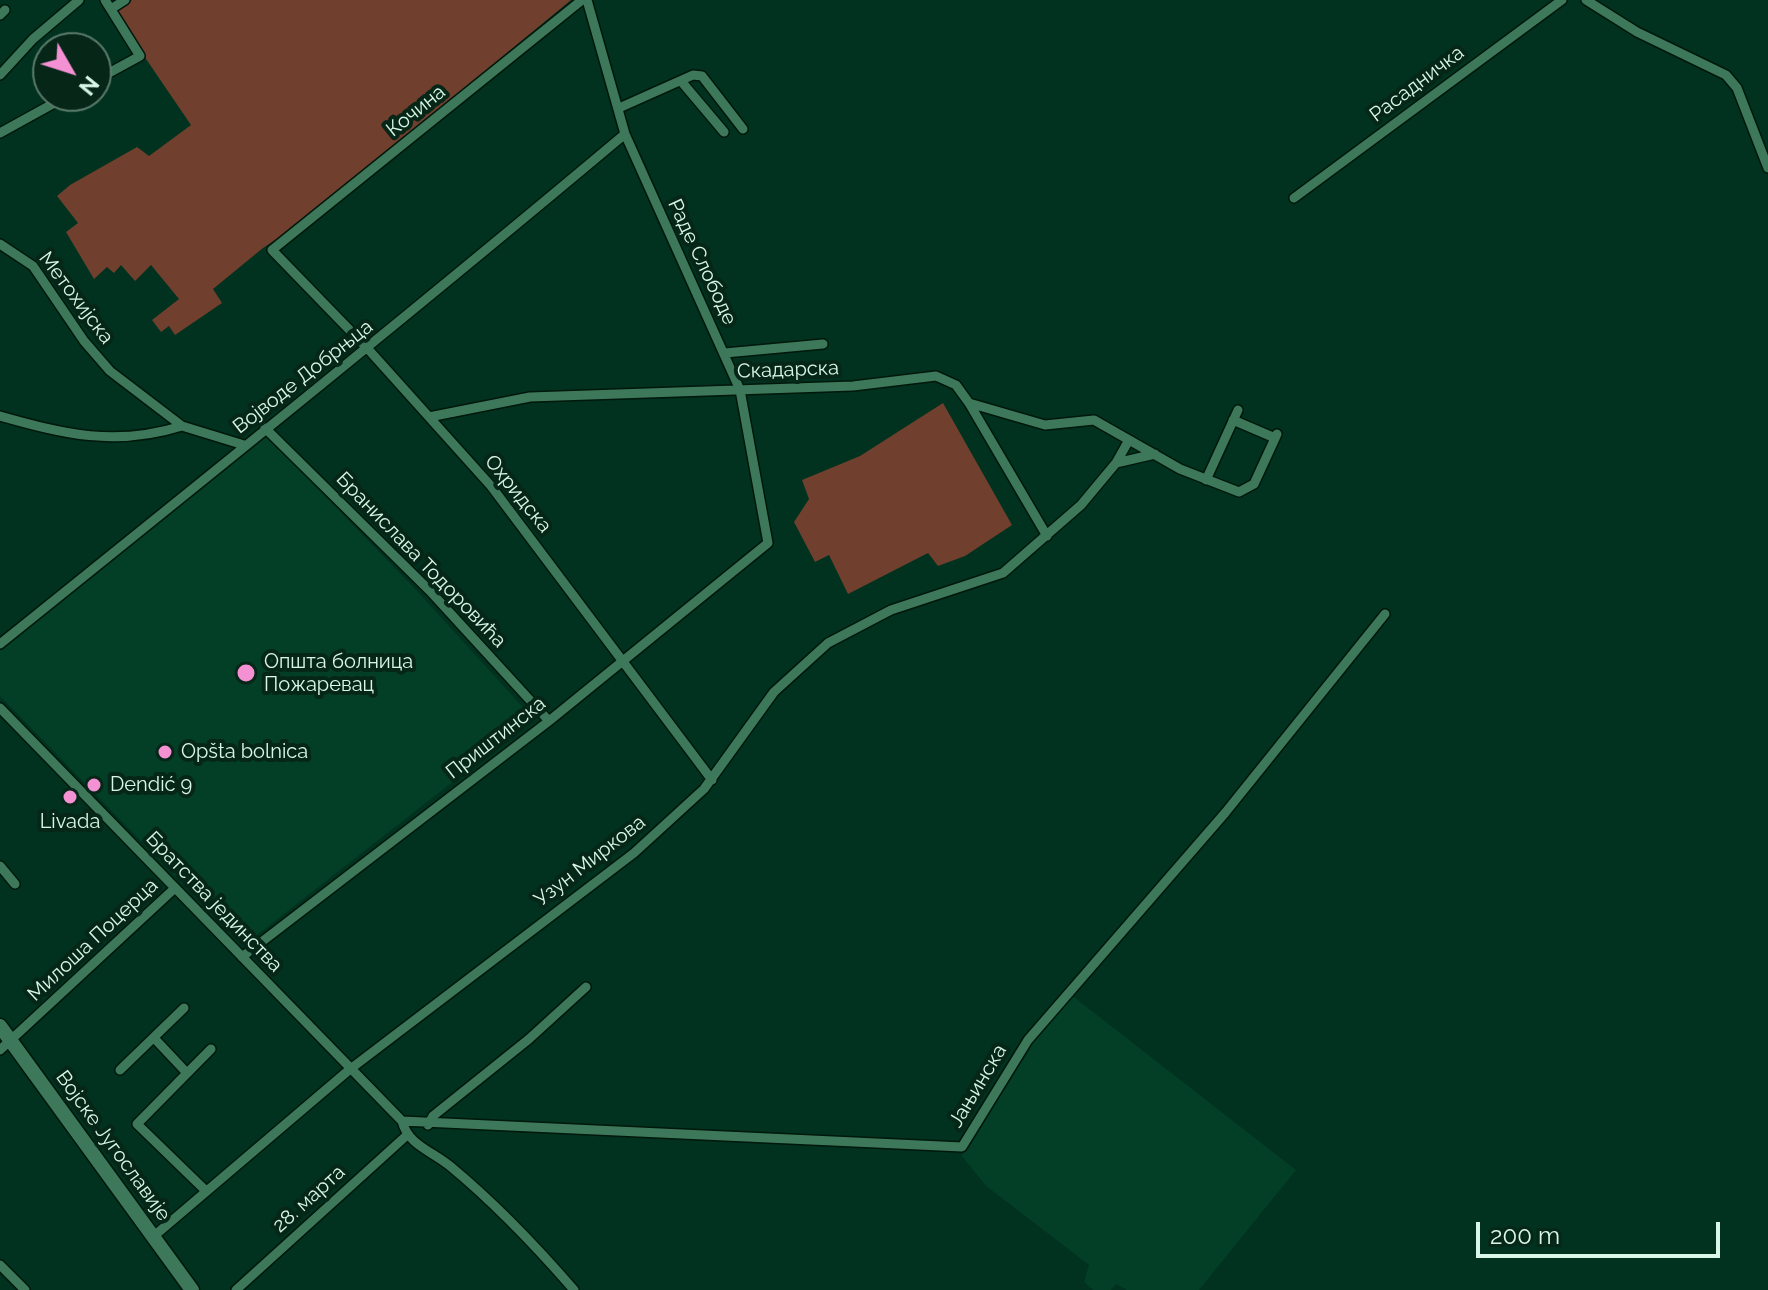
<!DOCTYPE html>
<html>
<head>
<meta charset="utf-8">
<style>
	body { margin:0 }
	#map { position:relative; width:1768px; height:1290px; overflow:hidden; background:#01321f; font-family:Raleway,sans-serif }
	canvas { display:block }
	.north { position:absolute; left:32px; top:32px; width:80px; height:80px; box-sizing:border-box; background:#062618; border:2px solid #5a7a6a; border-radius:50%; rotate:129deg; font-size:22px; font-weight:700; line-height:32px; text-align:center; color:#d9f7e6 }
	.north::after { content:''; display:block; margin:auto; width:28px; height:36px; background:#f491d3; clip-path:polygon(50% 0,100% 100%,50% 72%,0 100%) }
	.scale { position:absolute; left:1476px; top:1222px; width:244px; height:36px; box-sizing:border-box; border:4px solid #d9f7e6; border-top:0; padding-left:10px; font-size:24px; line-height:28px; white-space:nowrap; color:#d9f7e6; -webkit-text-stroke:6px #062618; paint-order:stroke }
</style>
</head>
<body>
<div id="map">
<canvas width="1768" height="1290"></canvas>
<div class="north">N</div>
<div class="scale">200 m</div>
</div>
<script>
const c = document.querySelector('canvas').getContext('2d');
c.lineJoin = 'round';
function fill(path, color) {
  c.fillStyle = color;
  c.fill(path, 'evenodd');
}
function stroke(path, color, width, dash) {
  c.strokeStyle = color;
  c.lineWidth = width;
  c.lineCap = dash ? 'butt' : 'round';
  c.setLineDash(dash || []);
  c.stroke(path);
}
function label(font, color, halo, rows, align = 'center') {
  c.font = font + ' Raleway,sans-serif';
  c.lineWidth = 8;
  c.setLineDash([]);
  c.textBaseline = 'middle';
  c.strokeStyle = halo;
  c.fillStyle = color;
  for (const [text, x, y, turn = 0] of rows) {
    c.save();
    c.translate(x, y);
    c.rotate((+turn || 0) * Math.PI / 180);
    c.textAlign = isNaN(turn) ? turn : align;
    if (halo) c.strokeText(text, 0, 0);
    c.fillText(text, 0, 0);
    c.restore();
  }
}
fill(new Path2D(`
	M267,436L418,592L530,715L528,723L243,946L0,696V650Z
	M1070,994L1296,1170L1199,1290H1127L1116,1284L1111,1290H1093L1084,1282L1089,1265L986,1186L962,1156L1033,1038Z`), '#033e27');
fill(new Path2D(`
	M132,0H571L298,225L263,248L213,289L222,303L175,335L169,326L161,332L152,320L179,299L151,265L135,281L121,265L114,273L107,267L94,279L66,232L78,223L57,196L70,185L137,147L149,156L191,125L114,12Z
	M943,403L1012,525L965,556L938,566L928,553L848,594L829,555L815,562L794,522L809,499L802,480L860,456Z`), '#703f2d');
const minor = new Path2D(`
	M582,0L272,250L368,349L491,486L712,780
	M1586,0L1637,32L1726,75L1737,88L1768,168
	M111,9L125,0
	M0,15L5,10
	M0,75L33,39L79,0
	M96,80L140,56L105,0
	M681,81L724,132
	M619,108L693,75L702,76L743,129
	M0,133L67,96
	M1294,198L1562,0
	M0,244L33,266L84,341L110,371L182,426L244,445
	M725,353L823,344
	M969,403L1047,536
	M0,416C64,434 115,447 182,426
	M429,417L530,397L853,386L936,376L956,385L969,403L1045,425L1094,420L1180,469L1239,492L1254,484L1277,434
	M1233,420L1275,438
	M265,428L430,591L549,721
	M1116,463L1155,454
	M1206,480L1238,410
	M0,644C210,475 419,307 625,134
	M0,708L402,1121
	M0,866L15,884
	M242,957L549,721L768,543L740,390L625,134L587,0
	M154,1038L187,1073
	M0,1050L175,888
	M120,1070L184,1008
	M402,1121L962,1147L1028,1040L1225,813L1385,614
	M402,1121C408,1145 432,1151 450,1166C496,1204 535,1245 574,1290
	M428,1125L433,1116L529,1039L586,987
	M206,1191L137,1124L211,1049
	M154,1236L349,1070L634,853L704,789L774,692L828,643L891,610L1003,573L1081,505L1116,463L1129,440
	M0,1265L25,1290
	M236,1290L406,1136`);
const secondary = new Path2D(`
	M0,1026L192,1290`);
stroke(minor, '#00180b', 12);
stroke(secondary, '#00180b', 17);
stroke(minor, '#3d785b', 9);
stroke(secondary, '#3d785b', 14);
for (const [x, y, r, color] of [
	[246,673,10,"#f491d3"],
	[165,752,8,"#f491d3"],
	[94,785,8,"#f491d3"],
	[70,797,8,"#f491d3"]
]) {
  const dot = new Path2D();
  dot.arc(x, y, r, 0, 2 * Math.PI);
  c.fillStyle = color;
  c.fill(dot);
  stroke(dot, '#062618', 3);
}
label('20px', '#d9f7e6', '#062618', [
	["Расадничка",1417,84,-37],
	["Кочина",416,111,-39],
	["Раде Слободе",702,262,65],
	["Метохијска",76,298,53],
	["Скадарска",788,370,-2],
	["Војводе Добрњца",303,377,-38],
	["Охридска",518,494,51],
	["Бранислава Тодоровића",421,560,46],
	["Приштинска",496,738,-38],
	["Узун Миркова",590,861,-38],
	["Братства јединства",214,902,46],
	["Милоша Поцерца",93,940,-43],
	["Јањинска",978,1086,-59],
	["Војске Југославије",113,1146,54],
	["28. марта",309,1199,-42]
]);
label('20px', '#d9f7e6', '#062618', [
	["Општа болница",264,662],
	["Пожаревац",264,685],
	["Opšta bolnica",181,752],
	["Dendić 9",110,785],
	["Livada",70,822,"center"]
], 'left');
</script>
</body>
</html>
